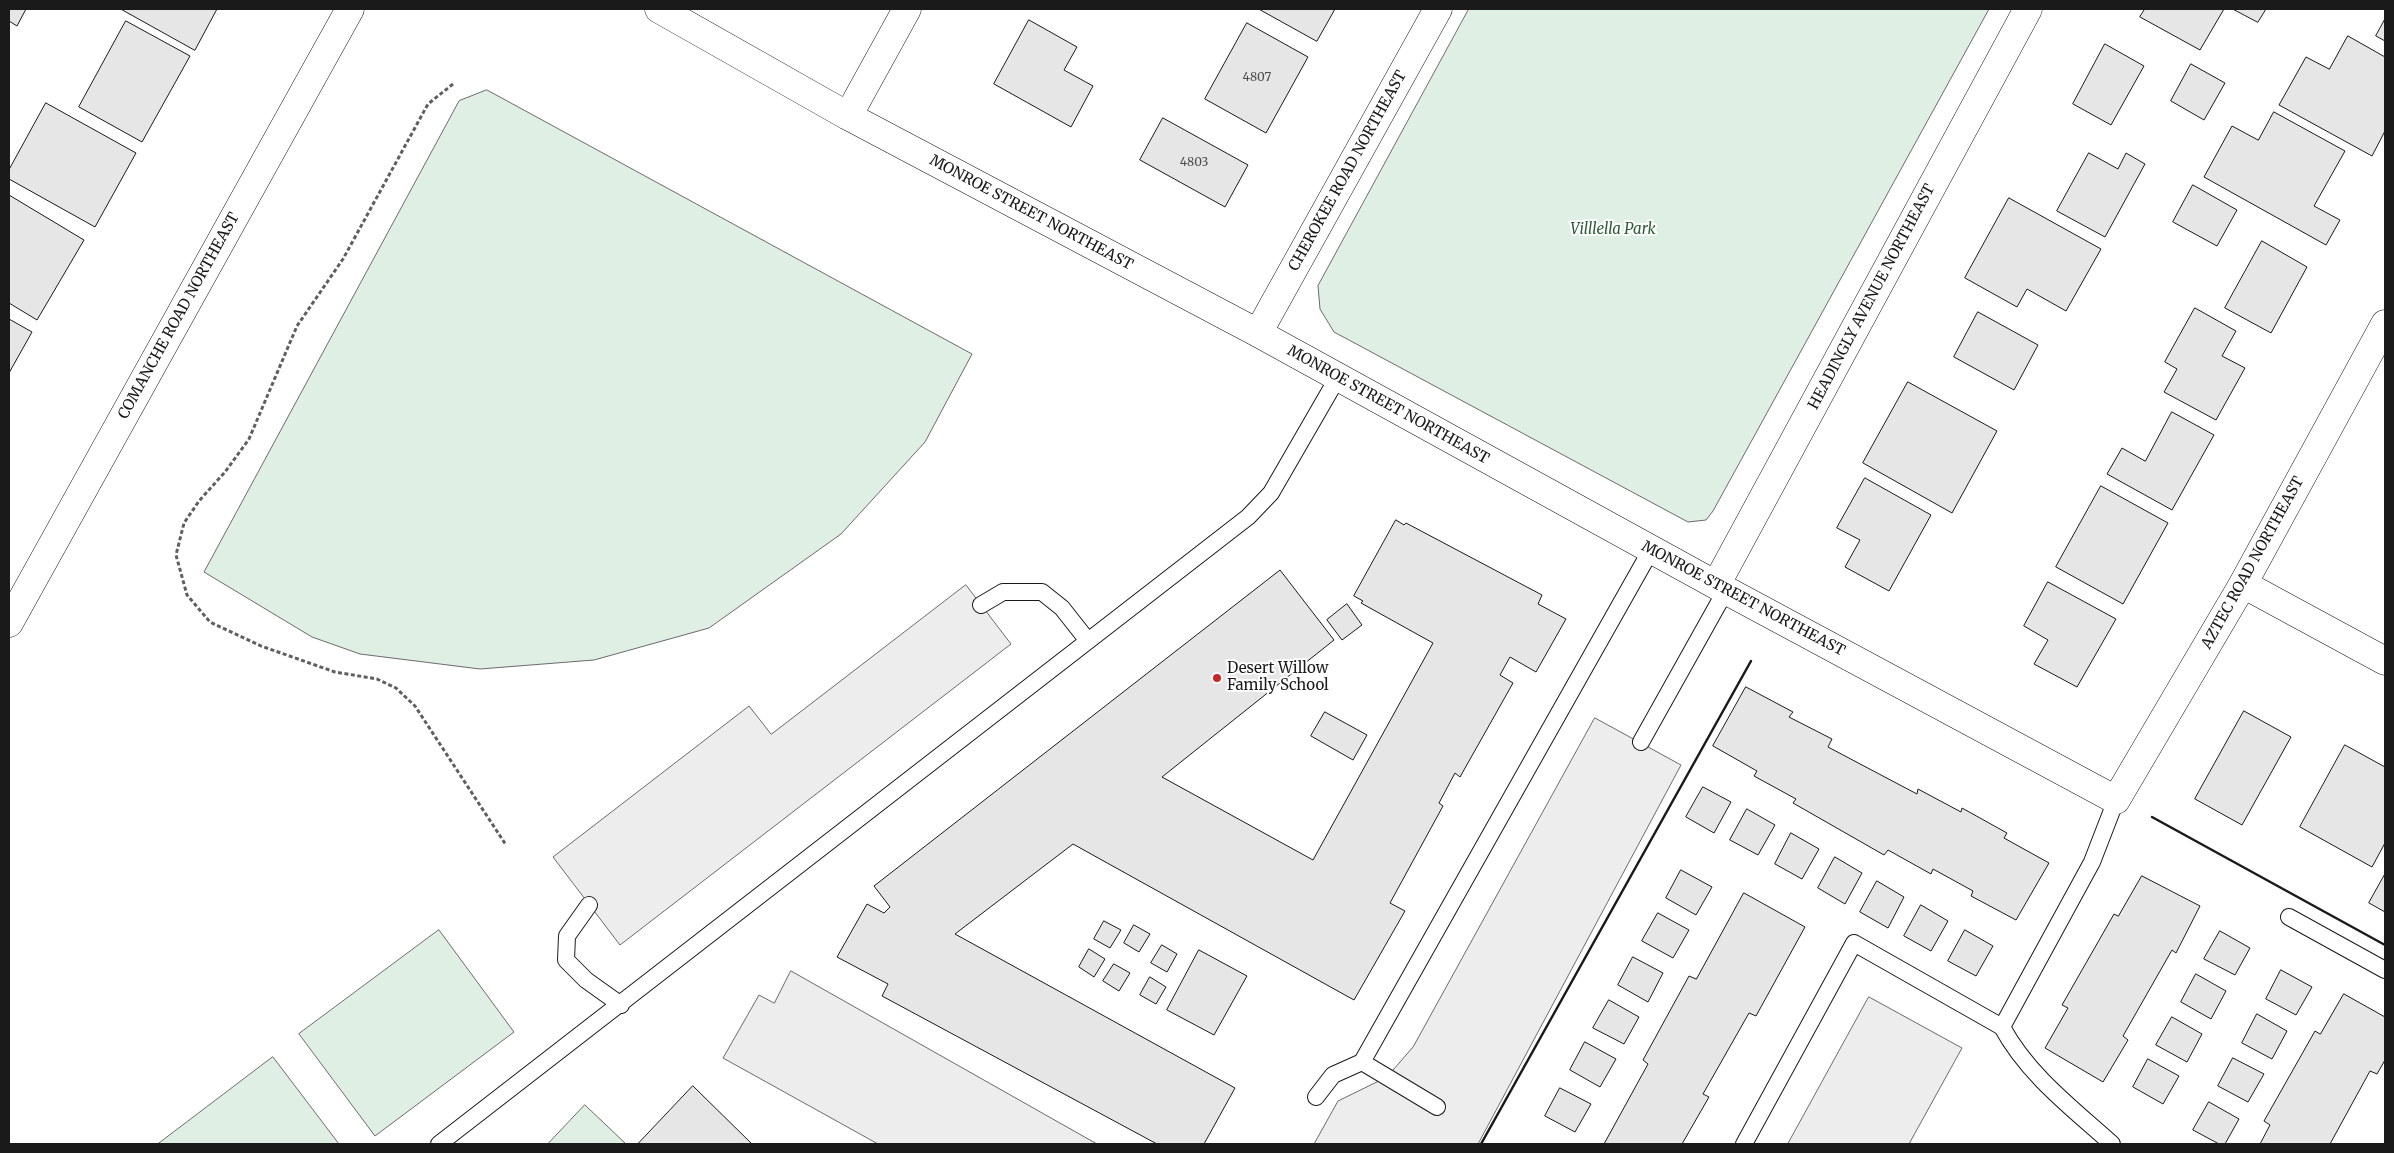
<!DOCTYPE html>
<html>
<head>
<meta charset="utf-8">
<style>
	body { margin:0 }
	#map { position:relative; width:2394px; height:1153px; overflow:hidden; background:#fff; font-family:Merriweather,serif }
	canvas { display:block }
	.frame { position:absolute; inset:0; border:10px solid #1a1a1a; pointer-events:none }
</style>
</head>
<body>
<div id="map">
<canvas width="2394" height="1153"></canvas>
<div class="frame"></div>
</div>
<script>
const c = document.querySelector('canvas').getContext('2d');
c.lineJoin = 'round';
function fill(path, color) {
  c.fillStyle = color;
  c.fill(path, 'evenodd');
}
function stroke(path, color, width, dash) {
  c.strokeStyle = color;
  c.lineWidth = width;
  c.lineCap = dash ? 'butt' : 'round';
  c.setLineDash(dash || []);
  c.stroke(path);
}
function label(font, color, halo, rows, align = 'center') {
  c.font = font + ' Merriweather,serif';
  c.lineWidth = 4;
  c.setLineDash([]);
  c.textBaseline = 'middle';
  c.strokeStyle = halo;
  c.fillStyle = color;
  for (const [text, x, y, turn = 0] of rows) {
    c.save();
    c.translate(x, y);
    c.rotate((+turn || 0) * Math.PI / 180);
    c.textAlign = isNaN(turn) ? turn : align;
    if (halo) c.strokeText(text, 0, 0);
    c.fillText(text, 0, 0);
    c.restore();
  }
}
const green = new Path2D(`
	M1469,9H1989L1713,511L1706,520L1688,522L1334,332L1320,309L1318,286Z
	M487,90L972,354L925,442L841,534L709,628L594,660L480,669L360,654L312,637L204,572L459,101Z
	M439,930L514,1032L375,1136L299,1034Z
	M273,1057L339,1144H158Z
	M585,1105L626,1144H548Z`);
fill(green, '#e0efe3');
stroke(green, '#6a6a6a', 1);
const parking = new Path2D(`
	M966,585L1011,644L620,945L553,857L749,706L771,734Z
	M1595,718L1681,765L1478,1144H1314L1338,1101L1387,1077L1413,1047Z
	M791,971L1097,1144H878L723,1058L759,995L774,1003Z
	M1869,997L1962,1048L1909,1144H1788Z`);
fill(parking, '#ededed');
stroke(parking, '#6a6a6a', 1);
const building = new Path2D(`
	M9,9H26L17,26L9,21Z
	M121,9H217L195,50Z
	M1259,9H1335L1317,41Z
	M2145,9H2224L2200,50L2140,17Z
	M2233,9H2266L2258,22Z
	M2385,19V41L2376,36Z
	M1029,20L1077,47L1064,70L1093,86L1071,127L994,84Z
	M126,21L190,56L142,142L79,107Z
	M1247,23L1308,57L1266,133L1205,99Z
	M2348,36L2385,57V131L2372,156L2279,105L2306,57L2329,69Z
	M2105,44L2144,66L2111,125L2073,104Z
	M2191,64L2225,83L2204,120L2171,101Z
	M46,103L136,153L95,227L9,179V170Z
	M2274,112L2345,151L2314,206L2340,220L2326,245L2204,177L2232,126L2258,140Z
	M1163,118L1248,165L1225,207L1140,160Z
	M2089,153L2118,169L2126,153L2145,164L2105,237L2057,211Z
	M2193,185L2237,210L2217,246L2173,222Z
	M9,195L84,240L37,320L9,303Z
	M2009,198L2101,249L2066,311L2027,289L2017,307L1965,278Z
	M2262,241L2307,267L2271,333L2225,308Z
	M2195,308L2236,331L2222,356L2245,368L2216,420L2164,392L2177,369L2165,362Z
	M1978,312L2038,345L2014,390L1954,357Z
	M9,319L32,332L9,373Z
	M1908,382L1997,431L1952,513L1863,463Z
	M2172,412L2214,435L2172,510L2107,474L2122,448L2145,461Z
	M1865,478L1931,515L1889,591L1845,567L1860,540L1837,528Z
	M2101,486L2168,523L2123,604L2056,567Z
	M1396,520L1404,525L1406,523L1542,595L1538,604L1566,619L1536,672L1510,657L1500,675L1513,683L1460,777L1455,773L1439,803L1443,806L1390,903L1405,911L1354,1000L1073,844L955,934L1235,1088L1204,1144H1157L882,996L888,984L837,957L867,904L884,913L890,907L874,886L1280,570L1334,640L1162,777L1313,860L1433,643L1361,603L1363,601L1354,596Z
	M2048,582L2116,619L2077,687L2034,664L2048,640L2024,626Z
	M1347,604L1362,625L1342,640L1327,620Z
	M1746,687L1793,712L1789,717L1832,739L1828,747L1917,794L1918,789L1961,812L1962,808L2007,833L2004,838L2049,863L2016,920L1971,896L1973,891L1933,869L1931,874L1888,850L1884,855L1793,803L1796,799L1754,776L1757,771L1713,746Z
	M2244,711L2291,737L2242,825L2195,799Z
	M1325,712L1367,735L1353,760L1311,736Z
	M2345,745L2385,767V843L2372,867L2300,827Z
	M1703,787L1731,802L1714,833L1686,817Z
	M1747,809L1775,825L1758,855L1730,840Z
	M1791,833L1819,849L1802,879L1775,864Z
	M1835,857L1862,873L1845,904L1818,888Z
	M1681,870L1712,887L1696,915L1666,898Z
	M2385,874V912L2369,903Z
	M2142,876L2200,906L2176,953L2172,950L2123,1036L2128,1040L2103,1082L2045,1048L2068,1008L2062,1005L2114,914L2118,916Z
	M1877,881L1904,897L1888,928L1860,912Z
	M1744,893L1805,927L1756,1016L1749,1013L1703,1094L1709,1097L1682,1144H1604L1648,1064L1643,1060L1689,976L1696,979Z
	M1921,905L1948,921L1931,951L1904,936Z
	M1658,913L1689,930L1673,958L1642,941Z
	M1104,921L1121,930L1110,948L1094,939Z
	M1134,925L1150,934L1139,952L1124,943Z
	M1965,930L1993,946L1976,976L1948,961Z
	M2220,931L2250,948L2235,975L2204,959Z
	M1162,945L1177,954L1167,972L1151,963Z
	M1089,949L1105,959L1094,977L1079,967Z
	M1199,950L1247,976L1214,1035L1167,1010Z
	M1633,957L1663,973L1648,1002L1618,985Z
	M1114,964L1130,973L1119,991L1103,981Z
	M2281,970L2312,987L2296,1015L2266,999Z
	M2196,974L2226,991L2211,1019L2181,1002Z
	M1150,977L1166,987L1156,1004L1140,995Z
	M2344,994L2385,1017V1060L2377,1074L2370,1071L2330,1144H2260L2270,1125L2264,1121L2315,1031L2320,1034Z
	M1609,1000L1639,1017L1624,1044L1593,1028Z
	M2257,1014L2287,1031L2272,1059L2242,1043Z
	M2172,1017L2202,1034L2187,1062L2156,1045Z
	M1585,1042L1616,1059L1600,1087L1570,1070Z
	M2233,1058L2264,1074L2248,1102L2218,1086Z
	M2148,1059L2179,1076L2163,1104L2133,1087Z
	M693,1086L752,1144H638Z
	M1560,1088L1591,1104L1575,1132L1545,1116Z
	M2209,1102L2239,1119L2225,1144H2219L2193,1130Z`);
fill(building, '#e6e6e6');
stroke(building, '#1a1a1a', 1);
const service = new Path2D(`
	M981,605L1003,592H1042L1062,608L1088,641
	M1641,742L1726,590
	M589,905L567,936L566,960L586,980L621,1005
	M2289,917L2385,970
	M1362,1062L1651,550
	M1316,1097L1333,1075L1362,1062L1437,1107
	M439,1144L1248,517L1271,493L1338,377
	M1744,1144L1854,943L2002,1027
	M2112,1144C2072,1108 2028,1075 2002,1027L2092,862L2116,800`);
const minor = new Path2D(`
	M659,9L848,116L1258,333L1716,585L2116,800L2243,584L2385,324
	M848,116L907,9
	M1258,333L1438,9
	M2243,584L2385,661
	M1716,585L2028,9`);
const tertiary = new Path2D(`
	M9,623L350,9`);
stroke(service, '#1a1a1a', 18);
stroke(minor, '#1a1a1a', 29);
stroke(tertiary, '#1a1a1a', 29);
stroke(new Path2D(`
	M453,84L428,104L343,259L297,326L249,439L225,472L199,501L184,523L176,555L187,595L210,622L261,646L335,672L377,679L396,688L415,706L506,845`), '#5f5f5f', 3, [4, 2.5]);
stroke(service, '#fff', 16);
stroke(minor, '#fff', 28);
stroke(tertiary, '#fff', 28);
stroke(new Path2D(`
	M2152,817L2385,945
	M1481,1144L1751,661`), '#1a1a1a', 2.5);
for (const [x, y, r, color] of [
	[1217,678,5,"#c62828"]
]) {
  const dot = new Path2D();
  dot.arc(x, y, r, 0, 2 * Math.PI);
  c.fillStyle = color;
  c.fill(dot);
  stroke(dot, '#fff', 2);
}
label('12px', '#4d4d4d', null, [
	["4807",1257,78],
	["4803",1194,163]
]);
label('15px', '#1a1a1a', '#fff', [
	["CHEROKEE ROAD NORTHEAST",1348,171,-61],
	["MONROE STREET NORTHEAST",1031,213,28],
	["HEADINGLY AVENUE NORTHEAST",1872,297,-62],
	["COMANCHE ROAD NORTHEAST",179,316,-61],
	["MONROE STREET NORTHEAST",1388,405,29],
	["AZTEC ROAD NORTHEAST",2253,563,-61],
	["MONROE STREET NORTHEAST",1743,599,28]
]);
label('italic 15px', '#2b5a34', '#fff', [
	["Villlella Park",1613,230]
]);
label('15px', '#1a1a1a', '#fff', [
	["Desert Willow",1227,669],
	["Family School",1227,686]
], 'left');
</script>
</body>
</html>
